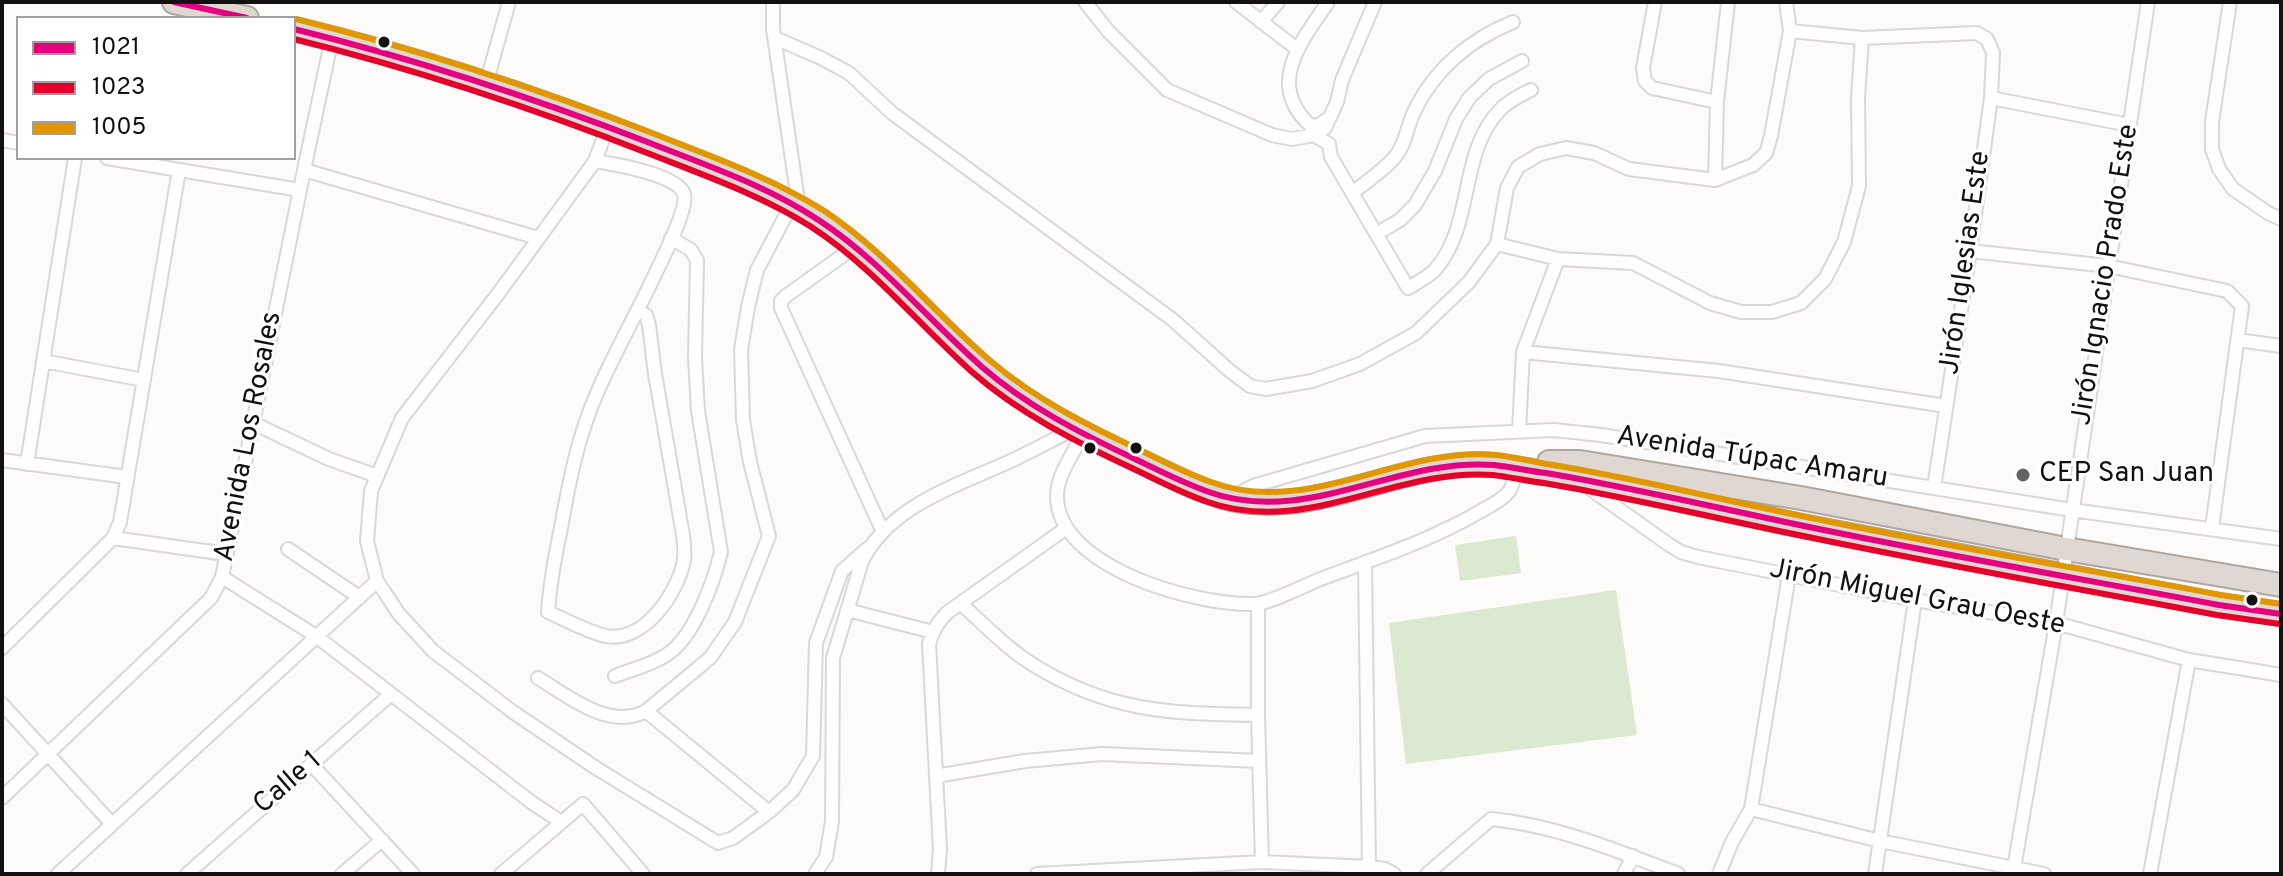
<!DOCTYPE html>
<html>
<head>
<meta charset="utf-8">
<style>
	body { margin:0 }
	#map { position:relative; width:2283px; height:876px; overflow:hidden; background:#fdfbf9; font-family:Overpass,sans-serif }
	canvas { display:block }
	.frame { position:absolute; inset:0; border:4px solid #131110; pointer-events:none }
	.legend { position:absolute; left:16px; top:16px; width:280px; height:144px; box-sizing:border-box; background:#fff; border:2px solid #a1a09f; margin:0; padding:10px 14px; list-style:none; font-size:24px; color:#131110 }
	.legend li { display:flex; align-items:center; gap:16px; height:40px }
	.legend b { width:40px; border:2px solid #a1a09f }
</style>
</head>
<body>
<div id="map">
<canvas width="2283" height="876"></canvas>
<div class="frame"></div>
<ul class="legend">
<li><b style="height:10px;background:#e5007d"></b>1021</li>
<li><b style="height:10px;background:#e4002b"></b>1023</li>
<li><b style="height:10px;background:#e09702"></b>1005</li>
</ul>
</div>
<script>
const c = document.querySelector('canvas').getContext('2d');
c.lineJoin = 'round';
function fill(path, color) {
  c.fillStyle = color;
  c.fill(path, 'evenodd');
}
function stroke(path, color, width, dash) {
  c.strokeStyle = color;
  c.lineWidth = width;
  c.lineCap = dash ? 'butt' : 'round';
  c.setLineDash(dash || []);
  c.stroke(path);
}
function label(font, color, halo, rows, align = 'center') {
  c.font = font + ' Overpass,sans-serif';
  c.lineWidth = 6;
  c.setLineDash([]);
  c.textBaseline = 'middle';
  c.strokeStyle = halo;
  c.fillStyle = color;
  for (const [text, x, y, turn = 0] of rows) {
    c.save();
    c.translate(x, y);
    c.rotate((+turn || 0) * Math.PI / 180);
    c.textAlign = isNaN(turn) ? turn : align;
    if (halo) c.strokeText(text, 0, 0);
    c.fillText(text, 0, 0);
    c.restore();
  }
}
fill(new Path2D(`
	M1516,536L1521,573L1460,581L1455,545Z
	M1616,590L1637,735L1406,764L1389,623Z`), '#dae9d0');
const street = new Path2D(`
	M1085,2L1109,32L1167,90L1272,135L1292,139L1314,135L1325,128L1337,102L1342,80L1375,2
	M1236,2L1297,49
	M1655,2L1643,68L1645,81L1652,88L1717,102
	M2230,2L2212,122V149L2219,169L2233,189L2268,213L2281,219
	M1261,22L1278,2
	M1790,31L1862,38L1977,33L1987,39L1993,53L1991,98L1970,251L1934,488
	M775,38L821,58L849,73L892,113L1173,320L1230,371L1250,386L1266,389L1312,381L1360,364L1416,333L1469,282L1497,244L1507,188L1518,167L1540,154L1566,148L1594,153L1629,169L1715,180L1753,165L1766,153L1771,136L1790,31L1786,2
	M486,84L509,2
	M1991,98L2129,125
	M1326,120L1319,125L1311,126C1265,85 1301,42 1328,2
	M608,126L595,161L498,294L402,418L371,491L367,541L377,581L399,614L433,651L513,712L596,768L718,843L733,838L769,812L793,790L813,756L816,643L842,571L868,548
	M1314,135L1329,144L1331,157L1408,288C1417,283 1426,278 1434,271C1475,226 1458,153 1500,110C1508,101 1521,95 1531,90
	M2,140L18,143
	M107,158L300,190
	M595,161C614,164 678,175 684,194C689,210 656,271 648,289C631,324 612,358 597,393C578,436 569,482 561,528C555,556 550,584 548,612C564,619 590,633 606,636C644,643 678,593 684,560C685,552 684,543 683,535L655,374L649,325L646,315L638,311
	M304,170L538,238
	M1715,180L1717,102L1728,2
	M1352,193C1366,182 1383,171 1395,157C1406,144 1407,126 1414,112C1434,69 1471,39 1513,22
	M1376,234L1400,220L1415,205L1435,171L1456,119L1469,98L1489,79L1522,61
	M1497,244L1558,259L1633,263L1710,303L1741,312H1772L1801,303L1825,279L1844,242L1859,186L1858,98L1862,38
	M856,246L786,296L781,301V308L883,532
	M1970,251L2108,266L2227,291L2242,306L2212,528
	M2238,340L2281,346
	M1523,352L1719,371L1946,406
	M43,361L144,380
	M253,423L329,459L377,476
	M1519,431L1523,352L1558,259
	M1083,434C1074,453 1057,474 1057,496C1057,568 1197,606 1255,604C1270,603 1302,587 1318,580C1373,559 1430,541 1481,511C1490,506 1504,499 1510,490C1514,484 1514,473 1516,466
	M2,460L127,477
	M27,464L75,158
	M1585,485L1668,544L1681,552L1698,557L1915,600L2056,623L2189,660L2281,675
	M1234,496L1253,486L1425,436L1554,430L1601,435L2072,510L2281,539
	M113,538L226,554
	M288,549L359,597
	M1365,562L1369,867
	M222,577L316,636L531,802L561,822
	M961,604C984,624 1006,648 1032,664C1108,712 1171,714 1258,715
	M1258,604V715L1262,862
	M847,610L933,632
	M2,648L113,538L120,522L179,170
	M615,676C633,669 658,663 673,650C696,630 714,581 721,552L698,411L695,357L697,260L691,250L671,238
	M538,678C568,696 610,731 646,711L710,658L735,622L769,536L750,462L743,420L741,350L748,307L757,270L797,194L773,29V2
	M2,704L112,824
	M646,711L769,812
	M311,764L413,874
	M936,776L1025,761L1102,754L1259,761
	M2,798L211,598L222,577L304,170L332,38
	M1751,809L1880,841L2044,874
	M58,874L377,581
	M187,874L391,694
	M342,874L382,840
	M501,874L583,804L643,874
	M815,874L826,857L832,821L833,658L862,561C891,504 959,485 1013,460C1034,450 1054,439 1074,429
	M938,874L940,849L929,644C933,630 938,622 948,612L1065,529
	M1037,874L1262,862L1369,867L1385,869L1394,874
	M1427,874L1491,819C1554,825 1619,851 1678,874
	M1624,874L1633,856
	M1719,874L1732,842L1751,809L1789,575
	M1875,874L1915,600
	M2013,874L2056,623L2148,2
	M2150,874L2189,660`);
const highway = new Path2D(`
	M174,2L247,18
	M294,29C421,59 544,101 665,149C717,170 771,189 819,220C880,260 927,318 982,367C1030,409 1089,437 1146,464C1174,477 1201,492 1231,499C1310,516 1384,471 1461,465C1501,461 1534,474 1573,477L1797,525L2219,605L2281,614
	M1549,462H1580L1801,498L2066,549L2281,585`);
stroke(street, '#dad8d6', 16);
stroke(highway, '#afa7a0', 26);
stroke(street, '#fffefe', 12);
stroke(highway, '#dfd8d2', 22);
stroke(new Path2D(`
	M174,2L247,18
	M294,29C415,59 534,98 650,143C708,166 768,186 820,221C881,261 927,319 982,367C1027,406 1080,433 1133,458C1158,470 1183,483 1209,492C1306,527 1397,457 1494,465C1512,467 1529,471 1546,473C1628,487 1709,506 1790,523C1932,553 2076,578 2219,605L2281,614`), '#e5007d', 6);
stroke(new Path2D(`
	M294,39C415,69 533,108 650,154C704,175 761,195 810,226C872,266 918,324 972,372C1019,413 1076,442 1132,468C1157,480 1181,493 1208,502C1306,537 1396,467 1493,475C1510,477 1527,481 1544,483C1626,497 1707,516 1789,533C1931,563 2074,588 2217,615L2280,624`), '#e4002b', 6);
stroke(new Path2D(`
	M296,19C418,49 536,88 652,133C710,156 770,177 823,210C887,252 934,314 993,363C1038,401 1091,427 1144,452C1166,463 1188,474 1211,482C1307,518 1399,446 1496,455C1513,457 1530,461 1547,464C1629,477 1710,497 1792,514C1934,544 2078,568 2221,595L2281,604`), '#e09702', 6);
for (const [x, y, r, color] of [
	[384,42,7,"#131110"],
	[1090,448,7,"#131110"],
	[1136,448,7,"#131110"],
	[2023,475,8,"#656362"],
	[2252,600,7,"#131110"]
]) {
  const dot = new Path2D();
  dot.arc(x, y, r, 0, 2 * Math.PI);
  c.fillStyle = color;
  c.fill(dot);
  stroke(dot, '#fff', 3);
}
label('28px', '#131110', '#fff', [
	["Jirón Iglesias Este",1967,263,-82],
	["Jirón Ignacio Prado Este",2107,275,-81],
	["Avenida Los Rosales",250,437,-79],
	["Avenida Túpac Amaru",1752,459,9],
	["Jirón Miguel Grau Oeste",1917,599,11],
	["Calle 1",289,784,-41]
]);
label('28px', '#131110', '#fff', [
	["CEP San Juan",2039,475]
], 'left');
</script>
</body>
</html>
